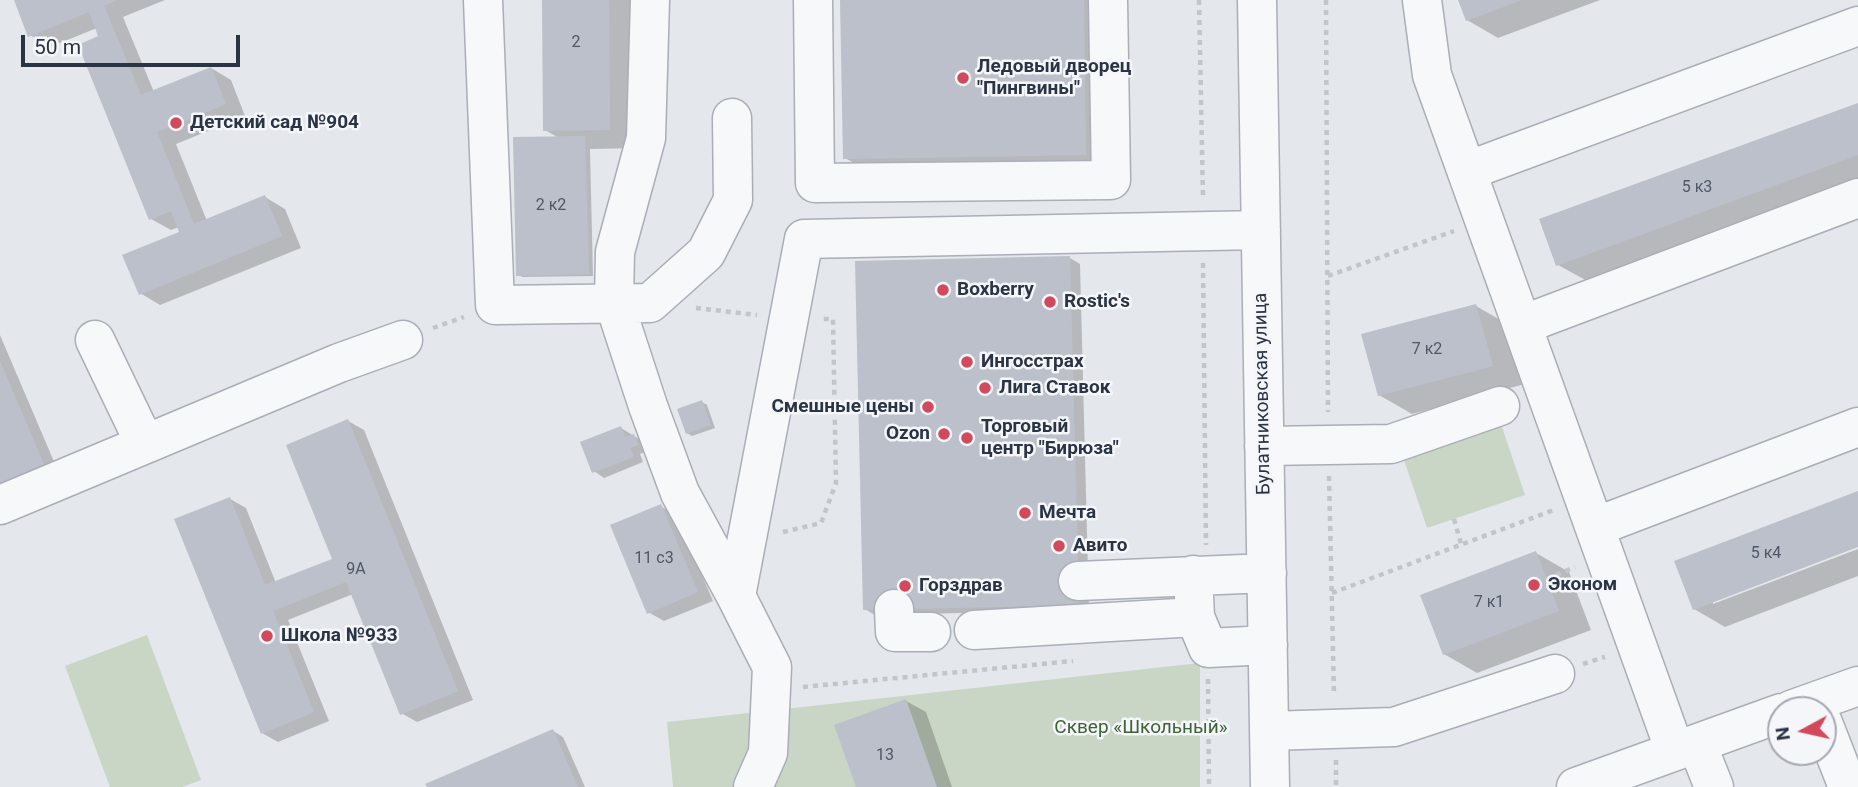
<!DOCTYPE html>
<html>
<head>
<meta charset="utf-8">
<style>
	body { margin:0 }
	#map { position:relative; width:1858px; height:787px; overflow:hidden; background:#e4e7ec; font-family:Roboto,sans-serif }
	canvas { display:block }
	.north { position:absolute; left:1767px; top:696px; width:70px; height:70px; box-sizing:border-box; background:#f4f6f9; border:2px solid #a4a8b1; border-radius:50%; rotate:262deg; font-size:19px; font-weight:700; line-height:28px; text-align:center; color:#2b3445 }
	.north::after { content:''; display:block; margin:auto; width:24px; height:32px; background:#d1495b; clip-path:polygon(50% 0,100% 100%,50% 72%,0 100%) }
	.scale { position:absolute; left:21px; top:35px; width:219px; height:32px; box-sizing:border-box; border:4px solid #2b3445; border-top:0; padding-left:9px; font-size:21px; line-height:24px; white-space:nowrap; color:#2b3445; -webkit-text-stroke:5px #f4f6f9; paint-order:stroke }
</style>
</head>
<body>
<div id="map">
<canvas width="1858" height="787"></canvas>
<div class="north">N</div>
<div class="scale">50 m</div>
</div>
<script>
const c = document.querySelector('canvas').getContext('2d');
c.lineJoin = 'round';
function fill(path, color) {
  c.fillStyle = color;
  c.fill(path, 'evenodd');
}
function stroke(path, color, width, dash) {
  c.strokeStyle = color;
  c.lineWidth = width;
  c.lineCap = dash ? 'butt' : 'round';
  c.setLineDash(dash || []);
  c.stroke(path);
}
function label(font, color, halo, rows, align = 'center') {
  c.font = font + ' Roboto,sans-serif';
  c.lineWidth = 5;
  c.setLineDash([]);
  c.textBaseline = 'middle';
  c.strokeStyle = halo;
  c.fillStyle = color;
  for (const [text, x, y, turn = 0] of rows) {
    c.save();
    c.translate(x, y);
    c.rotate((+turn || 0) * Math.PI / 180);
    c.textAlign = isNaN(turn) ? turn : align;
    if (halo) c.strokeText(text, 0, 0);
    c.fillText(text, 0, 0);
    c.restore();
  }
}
fill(new Path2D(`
	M1501,424L1525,495L1427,528L1403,457Z
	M147,635L201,780L182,787H110L65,666Z
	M1200,663V787H673L667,722Z`), '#c9d6c5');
fill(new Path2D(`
	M15,0H165L123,17L154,92L211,68L231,80L245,116L176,144L207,221L265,197L285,209L301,248L160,305L140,293L182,233L179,227L171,230L151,219L97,28L50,47L30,35Z
	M544,0H641L642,148L590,149L593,276L523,277L518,275L559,138L545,130Z
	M842,0H1103L1106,166L865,169L845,158Z
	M1460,0H1600L1498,38L1467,20Z
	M1858,105V184L1589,282L1558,265Z
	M1070,258L1080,264L1089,610L875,615L865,609Z
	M1476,306L1509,325L1525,384L1412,414L1379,395Z
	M0,335L61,478L0,505Z
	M702,402L707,405L715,428L692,436L687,433Z
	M348,421L364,430L473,700L417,722L401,713L353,594L288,620L329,721L278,742L262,733L230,499L246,508L276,583L334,559Z
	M621,428L644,442L647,451L640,454L643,462L604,478L594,471Z
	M1858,493V545L1713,601V604L1858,549V576L1725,627L1694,609Z
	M660,506L676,515L713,601L664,621L648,612Z
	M1536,553L1569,572L1591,630L1477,673L1444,654Z
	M906,701L926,712L952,787H857Z
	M553,731L563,737L585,787H429Z`), '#0003');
fill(new Path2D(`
	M14,0H117L104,6L141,95L211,67L226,104L157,132L194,224L265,195L282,236L139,295L122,255L179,232L171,211L149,220L78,45L98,36L89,12L28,37Z
	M542,0H609L610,130L543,131Z
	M840,0H1084L1086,155L843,159Z
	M1458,0H1522L1466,21Z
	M1858,103V155L1556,266L1539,219Z
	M585,136L589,274L516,276L513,137Z
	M1070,256L1079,605L863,610L855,261Z
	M1476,304L1493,366L1378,396L1361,334Z
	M0,361L46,469L0,489Z
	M702,400L711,425L686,434L677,409Z
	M348,419L458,691L400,715L346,582L273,611L314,712L261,734L174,519L230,497L265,585L332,559L286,445Z
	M621,426L625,437L634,434L638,445L630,448L634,457L592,473L580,442Z
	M1858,491V547L1693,610L1674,561Z
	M661,504L698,592L647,614L610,525Z
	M1536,551L1559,611L1443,655L1420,595Z
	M906,699L937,787H856L834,725Z
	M553,729L578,787H427L425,784Z`), '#bbc0ca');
const minor = new Path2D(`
	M483,0L495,305L650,303L706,253L733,200L732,118
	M650,0L646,138L615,252L614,302L648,406L680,493L736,596L772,667L768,753L753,787
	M813,0L815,183L1111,180L1108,0
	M1257,0L1270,787
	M1422,0L1432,75L1675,751
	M1467,171L1858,26
	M1522,325L1858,198
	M95,340L145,444
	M1264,446L1391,444L1500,406
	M0,505L339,363L403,340
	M1595,527L1858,427
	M1078,581L1267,573
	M736,596L804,239L1261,230
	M894,609L895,632H931
	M1195,617L1208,648L1268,645
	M974,630L1195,617L1193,575
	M1791,710L1858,686
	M1823,723L1848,787
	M1269,731L1394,727L1555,674
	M1697,744L1714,787
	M1576,787L1781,713`);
stroke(minor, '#a9aeb7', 41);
stroke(new Path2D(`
	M1199,0L1203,198
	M1326,0L1328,412
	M1203,263L1206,545
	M1328,276L1454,231
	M696,308L757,315
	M433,328L464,317
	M1329,476L1334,695
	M1454,519L1461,544
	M783,532L821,523L836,483L833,319H821
	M1547,579L1575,567
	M1332,593L1554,510
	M1583,664L1605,657
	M1208,679L1209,787
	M803,687L1073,661
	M1336,760V787`), '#c2c5cb', 4.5, [5, 5]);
stroke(minor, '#f7f8fa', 38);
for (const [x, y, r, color] of [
	[963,78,7,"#d1495b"],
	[176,123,7,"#d1495b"],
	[943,290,7,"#d1495b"],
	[1050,302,7,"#d1495b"],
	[967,362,7,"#d1495b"],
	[985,388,7,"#d1495b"],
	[928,407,7,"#d1495b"],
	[944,434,7,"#d1495b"],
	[967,438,7,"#d1495b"],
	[1025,513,7,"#d1495b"],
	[1059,546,7,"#d1495b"],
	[1534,585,7,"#d1495b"],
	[905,586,7,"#d1495b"],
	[267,636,7,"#d1495b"]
]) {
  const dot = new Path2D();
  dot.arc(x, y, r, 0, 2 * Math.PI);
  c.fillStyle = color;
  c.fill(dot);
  stroke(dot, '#f4f6f9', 2.5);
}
label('16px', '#4f5766', null, [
	["2",576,43],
	["5 к3",1697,188],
	["2 к2",551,206],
	["7 к2",1427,350],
	["5 к4",1766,554],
	["11 с3",654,559],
	["9А",356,570],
	["7 к1",1489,603],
	["13",885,756]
]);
label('bold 19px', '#2b3445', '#f4f6f9', [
	["Ледовый дворец",977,67],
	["\"Пингвины\"",977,89],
	["Детский сад №904",190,123],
	["Boxberry",957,290],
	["Rostic's",1064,302],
	["Ингосстрах",981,362],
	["Лига Ставок",999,388],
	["Смешные цены",914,407,"right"],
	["Торговый",981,427],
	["центр \"Бирюза\"",981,449],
	["Ozon",930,434,"right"],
	["Мечта",1039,513],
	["Авито",1073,546],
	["Эконом",1548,585],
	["Горздрав",919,586],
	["Школа №933",281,636]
], 'left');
label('19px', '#2b3445', '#f4f6f9', [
	["Булатниковская улица",1263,394,-91]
]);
label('19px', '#3f6138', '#f4f6f9', [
	["Сквер «Школьный»",1141,728]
]);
</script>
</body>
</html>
